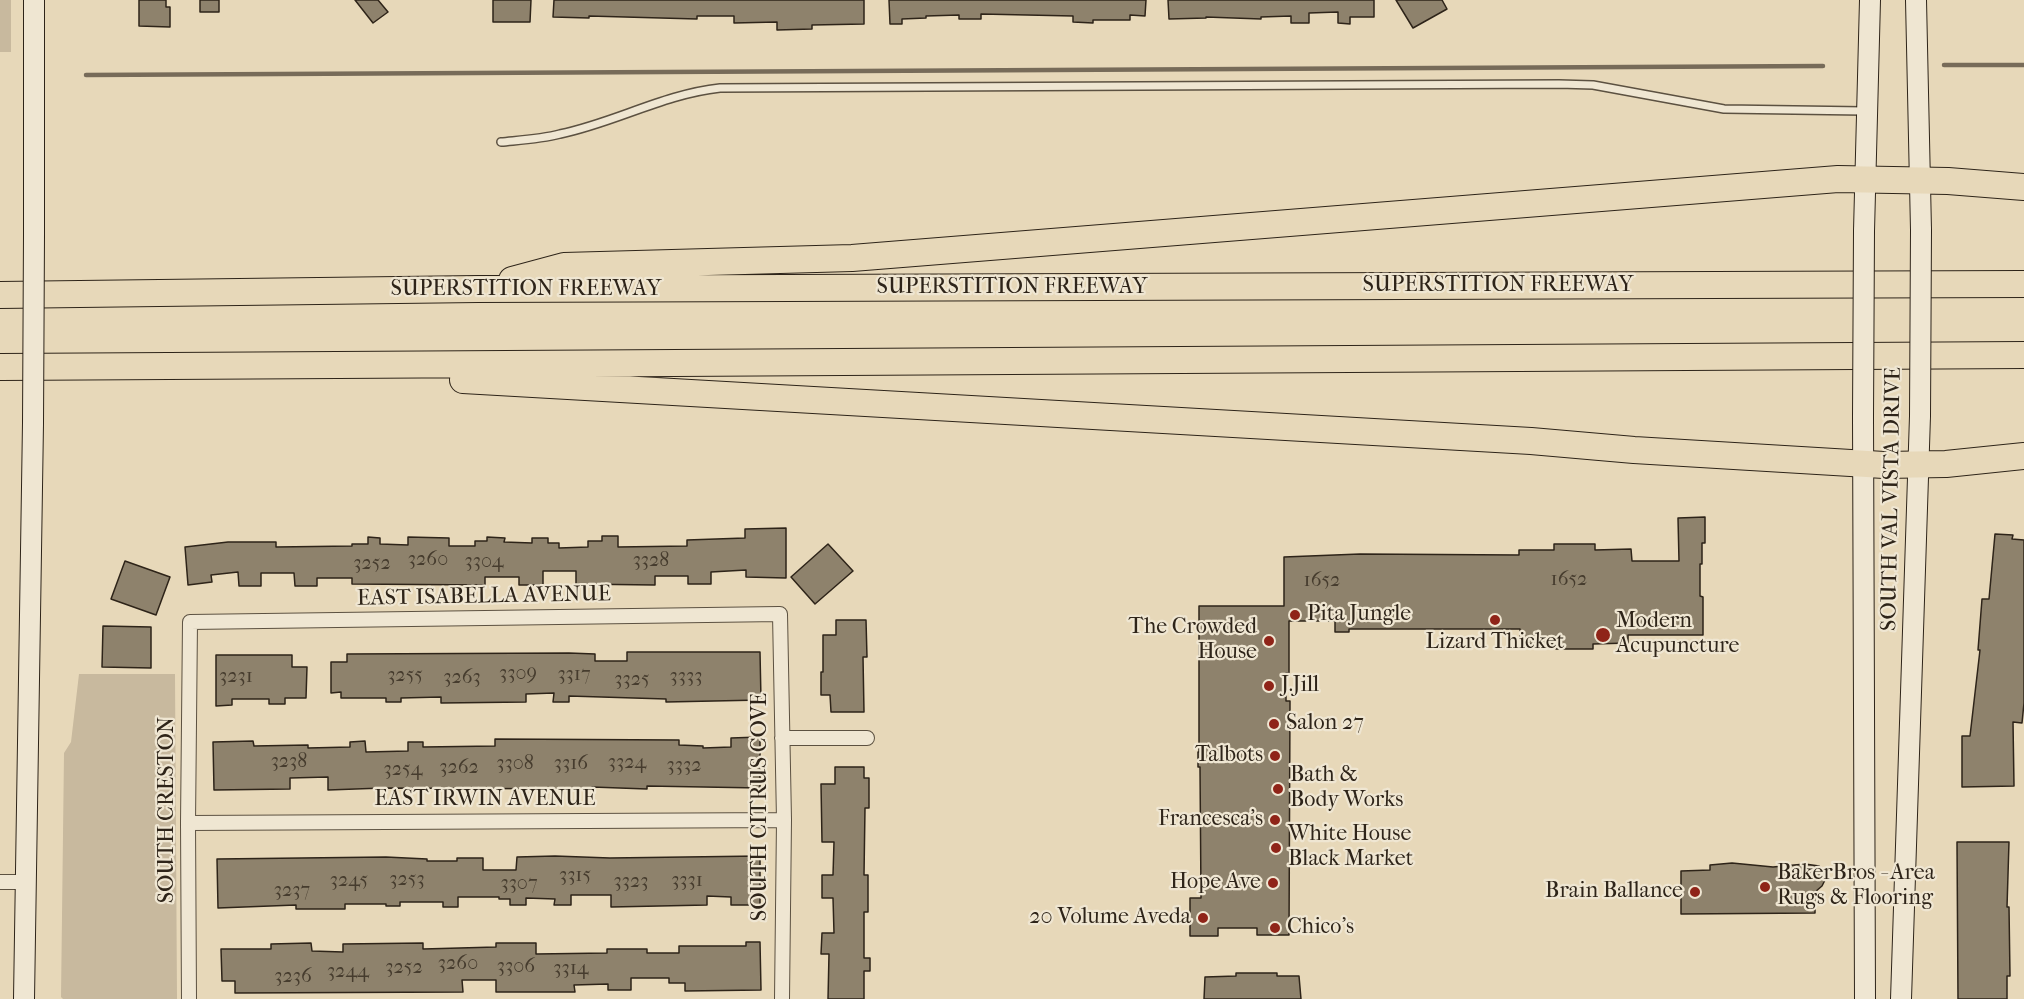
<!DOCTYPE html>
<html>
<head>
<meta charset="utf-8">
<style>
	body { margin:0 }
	canvas { display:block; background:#e7d8b9 }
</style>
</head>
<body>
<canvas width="2024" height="999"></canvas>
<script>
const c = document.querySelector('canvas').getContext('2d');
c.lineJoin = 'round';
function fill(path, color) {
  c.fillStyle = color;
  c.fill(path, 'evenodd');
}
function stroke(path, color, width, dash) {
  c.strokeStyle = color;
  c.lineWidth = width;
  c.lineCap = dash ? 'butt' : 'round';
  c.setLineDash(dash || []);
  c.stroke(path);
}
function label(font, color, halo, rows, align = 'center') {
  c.font = font + ' "IM FELL French Canon",serif';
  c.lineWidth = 4.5;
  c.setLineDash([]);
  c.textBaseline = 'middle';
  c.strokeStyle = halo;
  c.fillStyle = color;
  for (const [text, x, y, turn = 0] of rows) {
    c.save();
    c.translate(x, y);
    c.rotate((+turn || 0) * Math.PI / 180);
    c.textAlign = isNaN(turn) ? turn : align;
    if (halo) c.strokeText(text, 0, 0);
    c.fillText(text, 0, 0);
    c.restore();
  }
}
fill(new Path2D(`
	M0,0H11V52H0Z
	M79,674H175L177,999H63L61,997L64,753L71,742Z`), '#c8b99e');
stroke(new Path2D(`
	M1944,65H2024
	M86,75L1823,66`), '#776b59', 4.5);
const building = new Path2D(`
	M139,0H166V7H170V27L139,26Z
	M200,0H219V12H200Z
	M355,0H378L388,12L373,23Z
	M493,0H531L530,22H493Z
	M554,0H864V24L812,25V29L777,30V22L734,23V16H697V19L589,16V18L553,17Z
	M889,0H1146L1145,16L1130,15V20H1093V23L1073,22V16L981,14V19H959V15L926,16V18L902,19V24H890Z
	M1168,0H1374V17H1350V24L1338,23V12L1309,13V23H1291V16L1261,17V19L1206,17V18L1169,19Z
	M1396,0H1442L1447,9L1413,28Z
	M1705,517V543H1702V564H1700V596L1703,597V635H1628V643L1593,644V649H1556V644H1520V629H1349V632H1335V621H1289V673H1286V701H1290L1289,935H1257V928H1218V936H1190V898H1201L1200,767H1198V752H1199V606H1284V557L1360,554L1519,555V550H1554V544H1595V550L1631,549L1632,561H1679L1678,518Z
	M786,528V578L746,577V570L711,572V584H688V576H655V585L576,584V571H543V585H519V577H485V585L352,584V578H317V586H295L294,573H261V586H239L238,572L211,575L212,582L188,585L185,547L228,542H276V547L352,546V544H368V537L380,538V544L408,545V537L449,538V546H475V541H487V537L505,538L504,542L532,543V538H548V543H559V548L588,547V541H602V536H618V547L687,546V540L745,538V529Z
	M1995,534L2013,535L2012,539L2024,540V703L2022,723L2013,722L2014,786L1962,787V736H1970L1980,650H1978L1982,599H1989Z
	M828,544L853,571L815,604L791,577Z
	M125,561L170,577L156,615L111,599Z
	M836,620H866L867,657H863L864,712H831L830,695H821V672H823V635H836Z
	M103,626L151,627V668L102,667Z
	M627,652H760L761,700L666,702V699L569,696V702H553L554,693L526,694V702L441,703V697L401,698V702H386V698H341V692L331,693V662H347V654L569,653L595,654V661H627Z
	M216,655H292V667H307L306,698H285V704H269V699H232V705L216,706Z
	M760,737V788L647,786V789L592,787V789L383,788L328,790V777L290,778V789L214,790L213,742L253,741L254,746L308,745V748L350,747V742L365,741L366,752L408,751V742H423V747L495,746V739L679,740V745L703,746V748L731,747V738Z
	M835,767H864V778H869V808H865L864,875H868V912H864V958H870V971H864V999H828L829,954H821L822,933H834L833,898H822V875H833L834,842H822L821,784H835Z
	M1957,842H2009L2007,907H2009L2010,976H2007V999H1958Z
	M555,856L610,858L760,856V905H731V897L707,896V905L611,907V895H571V905H554L555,899L526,898V905H510V899H499V897H458V907H443V902H400V906H386V904H345V909H296V905L218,908L217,859L386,857L427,859V861H457V858H483V870H516L517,857Z
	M1732,863L1773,867L1805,864L1819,866L1824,871L1825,880L1822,886L1815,892V913L1681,914V871L1710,870V865Z
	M746,942H760L761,990L685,991V983H669V978H631V990H608V984L574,985L575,992H496V980H462L463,992L235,993V981H222L221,949H271V944L311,943L312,951L343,952V944L423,943V949L496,947V943H536V954L607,953V949H647V953H679V946H746Z
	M1236,973H1277V976H1299L1301,999H1204L1205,977L1236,976Z`);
fill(building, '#8e826c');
stroke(building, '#2e2419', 1.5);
const lane = new Path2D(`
	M501,142C521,140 541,139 560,134C614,123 664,94 720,88L1559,84L1593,85L1724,109L1864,111`);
const street = new Path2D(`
	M782,738H867
	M188,823L784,820
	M0,882H26
	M189,999L188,823L190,622L780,614L784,820L782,999`);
const secondary = new Path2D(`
	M1916,0L1921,230
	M1864,231L1870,0
	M34,235V0
	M1863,416L1865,999
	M24,999L33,423
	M1901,999L1920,416`);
const highway = new Path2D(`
	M512,280L564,266L852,258L1838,179L1948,181L2024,187
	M0,295L478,289L2024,284
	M0,367L2024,355
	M463,380L1531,441L1634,450L1884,465L1946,464L2024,456`);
stroke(lane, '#5c5141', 10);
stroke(street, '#5c5141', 16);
stroke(secondary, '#2e2419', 22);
stroke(highway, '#2e2419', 28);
stroke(lane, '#efe6d2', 7);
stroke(street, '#efe6d2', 14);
stroke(secondary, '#efe6d2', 20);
stroke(highway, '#e7d8b9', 26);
const secondaryBridge = new Path2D(`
	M1863,416L1864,231
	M1920,416L1921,230
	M33,423L34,235`);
stroke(secondaryBridge, '#2e2419', 22, []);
stroke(secondaryBridge, '#efe6d2', 20);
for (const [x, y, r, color] of [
	[1295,615,6,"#8f2418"],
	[1495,620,6,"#8f2418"],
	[1603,635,8,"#8f2418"],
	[1269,641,6,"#8f2418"],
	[1269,686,6,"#8f2418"],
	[1274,724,6,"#8f2418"],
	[1275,756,6,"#8f2418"],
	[1278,789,6,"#8f2418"],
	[1275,820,6,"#8f2418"],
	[1276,848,6,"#8f2418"],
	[1273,883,6,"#8f2418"],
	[1765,887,6,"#8f2418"],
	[1695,892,6,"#8f2418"],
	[1203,918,6,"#8f2418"],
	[1275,928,6,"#8f2418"]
]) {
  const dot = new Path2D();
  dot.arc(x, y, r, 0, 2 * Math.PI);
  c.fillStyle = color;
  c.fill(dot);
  stroke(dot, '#efe6d2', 2);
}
label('20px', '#463c2e', null, [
	["3260",428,560],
	["3328",651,561],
	["3304",484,562],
	["3252",372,564],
	["1652",1569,580],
	["1652",1322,581],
	["3309",518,674],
	["3317",574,675],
	["3255",405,676],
	["3231",236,677],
	["3333",686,677],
	["3263",462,678],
	["3325",632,680],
	["3238",289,762],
	["3324",627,763],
	["3308",515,764],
	["3316",571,764],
	["3332",684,766],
	["3262",459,768],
	["3254",403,770],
	["3315",575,876],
	["3253",407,880],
	["3245",349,881],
	["3331",687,881],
	["3323",631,882],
	["3307",519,884],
	["3237",292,891],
	["3260",458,964],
	["3306",516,967],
	["3252",404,968],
	["3314",571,969],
	["3244",348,972],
	["3236",293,977]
]);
label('22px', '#2e2419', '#efe6d2', [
	["SUPERSTITION FREEWAY",1498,286],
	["SUPERSTITION FREEWAY",1012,288],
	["SUPERSTITION FREEWAY",526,290],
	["SOUTH VAL VISTA DRIVE",1892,499,-89],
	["EAST ISABELLA AVENUE",484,597,-1],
	["EAST IRWIN AVENUE",485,800],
	["SOUTH CITRUS COVE",761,807,-90],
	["SOUTH CRESTON",168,810,-90]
]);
label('22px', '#2e2419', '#efe6d2', [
	["Pita Jungle",1307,615],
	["Modern",1616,622],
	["Acupuncture",1616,647],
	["The Crowded",1257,628,"right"],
	["House",1257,653,"right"],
	["Lizard Thicket",1495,643,"center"],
	["J.Jill",1281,686],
	["Salon 27",1286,724],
	["Talbots",1263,756,"right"],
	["Bath &",1290,776],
	["Body Works",1290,801],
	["Francesca's",1263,820,"right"],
	["White House",1288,835],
	["Black Market",1288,860],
	["BakerBros - Area",1777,874],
	["Rugs & Flooring",1777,899],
	["Hope Ave",1261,883,"right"],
	["Brain Ballance",1683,892,"right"],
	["20 Volume Aveda",1191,918,"right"],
	["Chico's",1287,928]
], 'left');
</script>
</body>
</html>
